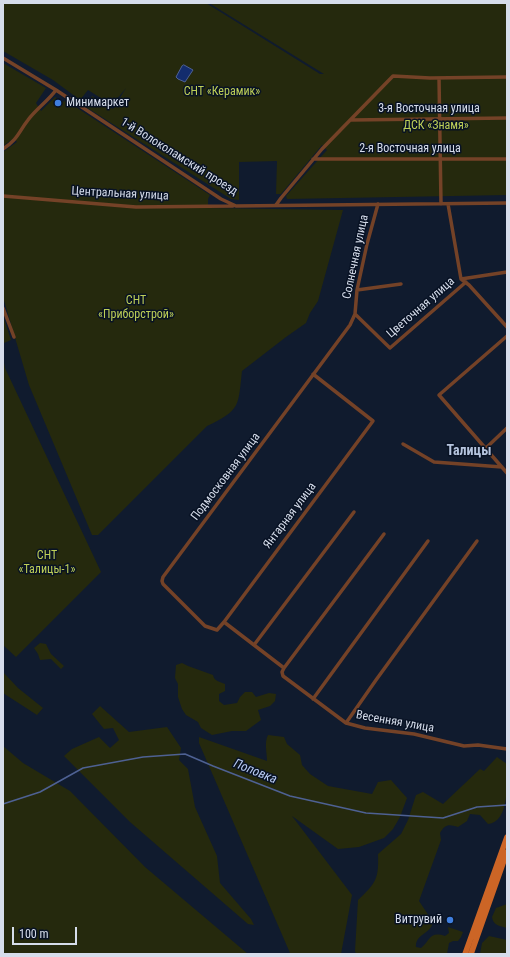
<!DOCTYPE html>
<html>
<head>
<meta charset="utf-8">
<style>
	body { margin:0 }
	#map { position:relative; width:510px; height:957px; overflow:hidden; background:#101b2e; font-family:"Roboto Condensed",sans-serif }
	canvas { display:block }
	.frame { position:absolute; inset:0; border:4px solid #d6ddeb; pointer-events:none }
	.scale { position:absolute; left:12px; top:927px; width:65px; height:18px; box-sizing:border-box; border:2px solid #d6ddeb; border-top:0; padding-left:5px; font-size:12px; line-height:14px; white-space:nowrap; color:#d6ddeb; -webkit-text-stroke:3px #081224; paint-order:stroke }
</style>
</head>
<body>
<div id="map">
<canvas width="510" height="957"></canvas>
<div class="frame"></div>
<div class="scale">100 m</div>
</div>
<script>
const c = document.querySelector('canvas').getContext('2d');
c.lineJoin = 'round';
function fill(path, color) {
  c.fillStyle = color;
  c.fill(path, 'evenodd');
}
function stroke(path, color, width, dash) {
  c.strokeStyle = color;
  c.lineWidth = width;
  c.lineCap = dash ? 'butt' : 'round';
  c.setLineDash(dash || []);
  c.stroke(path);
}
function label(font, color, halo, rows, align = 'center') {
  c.font = font + ' "Roboto Condensed",sans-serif';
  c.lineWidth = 3;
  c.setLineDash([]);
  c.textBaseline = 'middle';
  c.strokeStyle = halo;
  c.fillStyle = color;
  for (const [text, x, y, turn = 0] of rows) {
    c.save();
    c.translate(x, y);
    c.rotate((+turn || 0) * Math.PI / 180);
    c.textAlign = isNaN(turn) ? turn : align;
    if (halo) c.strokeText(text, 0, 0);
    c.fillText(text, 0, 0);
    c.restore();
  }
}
fill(new Path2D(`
	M3,3H206L320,74H324L209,3H507V195L287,199L286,196L327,150L322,145L281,194H276L277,161L239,162V200L231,199L86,107L92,96L113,109L126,88L112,105L88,90L80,100L53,80L3,51Z
	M3,63L46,88L36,103L41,111L55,97L64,102L65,100L210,195L208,199V208L343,210L318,301L310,313L306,323L286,337L242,371C238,406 241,410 207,426L98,535H92L29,385L3,297V152L17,142L14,138L3,146Z
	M3,316L11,340L4,343L3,357L5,368L101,572L16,657L3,645Z
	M40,643L46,644L51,654L64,666L61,669L51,659L40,660L38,654L34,648Z
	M182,663L188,666L213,675C214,681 220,682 225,684V691L219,694V701L224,705L237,703L240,697L245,692H252L256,697L269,693L276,694L275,701L270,706L258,710L261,720L246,731H232L212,735L201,728L198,722L186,715L182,709L178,697V684L175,678L176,665Z
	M3,672L18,688L43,708L37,715L3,693Z
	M100,706L129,732L167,727L181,748L179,760L188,769L195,807L217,856L220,883L251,919L254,925L248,924L130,822L64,756L72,749L99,737L110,748L119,740L113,728L104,729L92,714Z
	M268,735L284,737L287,744L300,755L302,765L310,774L328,786L372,794L378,782L391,780L407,798L400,817L393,829L384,838L359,847L338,849L292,816L352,895L341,954L290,953L199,743V737L267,761C267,752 264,743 268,735Z
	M3,746L23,763L70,791L145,867L248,954H3Z
	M497,757L507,764C507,782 510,822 488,824L480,815L470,814L467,821L458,827C449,824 445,824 440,833L441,840L419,901L433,922C431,934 415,934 416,947L421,948C431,940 429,931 445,936L449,933L448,927L463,932L461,937L458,941H453L449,943L447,954H356L355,951L358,900C376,883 379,879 378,854L401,834L408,820L416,795L423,792L443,804L480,769L484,771Z
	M507,904V928C499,926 493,925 492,917L496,908Z
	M489,936L507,940V954H480L482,943Z`), '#25290d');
const water = new Path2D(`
	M184,65L193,70L185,82L178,79L176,77L182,66Z`);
fill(water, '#132c6d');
stroke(water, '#4e6193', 1);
stroke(new Path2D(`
	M3,804L40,792L83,768L143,757L185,754L213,766L290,796L366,813L443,818L477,807L507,805`), '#4e6193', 1.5);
stroke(new Path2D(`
	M3,58L56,90L221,199L236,206L507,203
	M439,78L441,204
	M351,120L507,118
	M3,149C18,139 18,133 28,120C36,109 48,101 56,90
	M313,159H507
	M3,196L136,207L233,206
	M448,204L461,279L469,285L507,327
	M276,205L281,198L322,149L393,76L430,78L506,77
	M461,279L507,272
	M357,290L401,284
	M3,308L14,337
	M355,314L390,348L466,282
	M507,336L439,395L507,473
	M313,374L373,421L224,622L217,630L205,626L163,584L162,581L163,577L350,325L355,314L357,290L367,244L378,204
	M403,444L434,462L502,467
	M486,448L507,428
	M384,534L284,668L282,672L283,676L346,723L365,728L414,734L464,746L478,745L507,749
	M224,622L284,668
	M254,645L354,512
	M313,699L428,541
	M346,723L376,680L477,541`), '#744227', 3.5);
stroke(new Path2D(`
	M465,954L507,837
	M471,954L507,852`), '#cc6526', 5.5);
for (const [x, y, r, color] of [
	[58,103,4,"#3f7fe0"],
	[450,920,4,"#3f7fe0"]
]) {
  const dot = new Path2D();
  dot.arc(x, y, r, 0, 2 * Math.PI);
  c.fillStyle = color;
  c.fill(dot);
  stroke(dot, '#081224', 1.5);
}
label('12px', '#becf57', '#081224', [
	["СНТ «Керамик»",222,92],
	["ДСК «Знамя»",436,126],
	["СНТ",136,301],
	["«Приборстрой»",136,315],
	["СНТ",47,556],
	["«Талицы-1»",47,570]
]);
label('12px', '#d6ddeb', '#081224', [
	["Минимаркет",66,103],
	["Витрувий",442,920,"right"]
], 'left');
label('12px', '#d6ddeb', '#081224', [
	["3-я Восточная улица",429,109],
	["2-я Восточная улица",410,149],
	["1-й Волоколамский проезд",179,157,32],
	["Центральная улица",120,194,3],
	["Солнечная улица",356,257,-78],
	["Цветочная улица",421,308,-41],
	["Подмосковная улица",226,477,-53],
	["Янтарная улица",290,516,-53],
	["Весенняя улица",395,722,10]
]);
label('italic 13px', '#b8cbf2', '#081224', [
	["Поповка",255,772,22]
]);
label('bold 14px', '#b5c4de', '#081224', [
	["Талицы",469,451]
]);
</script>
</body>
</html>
